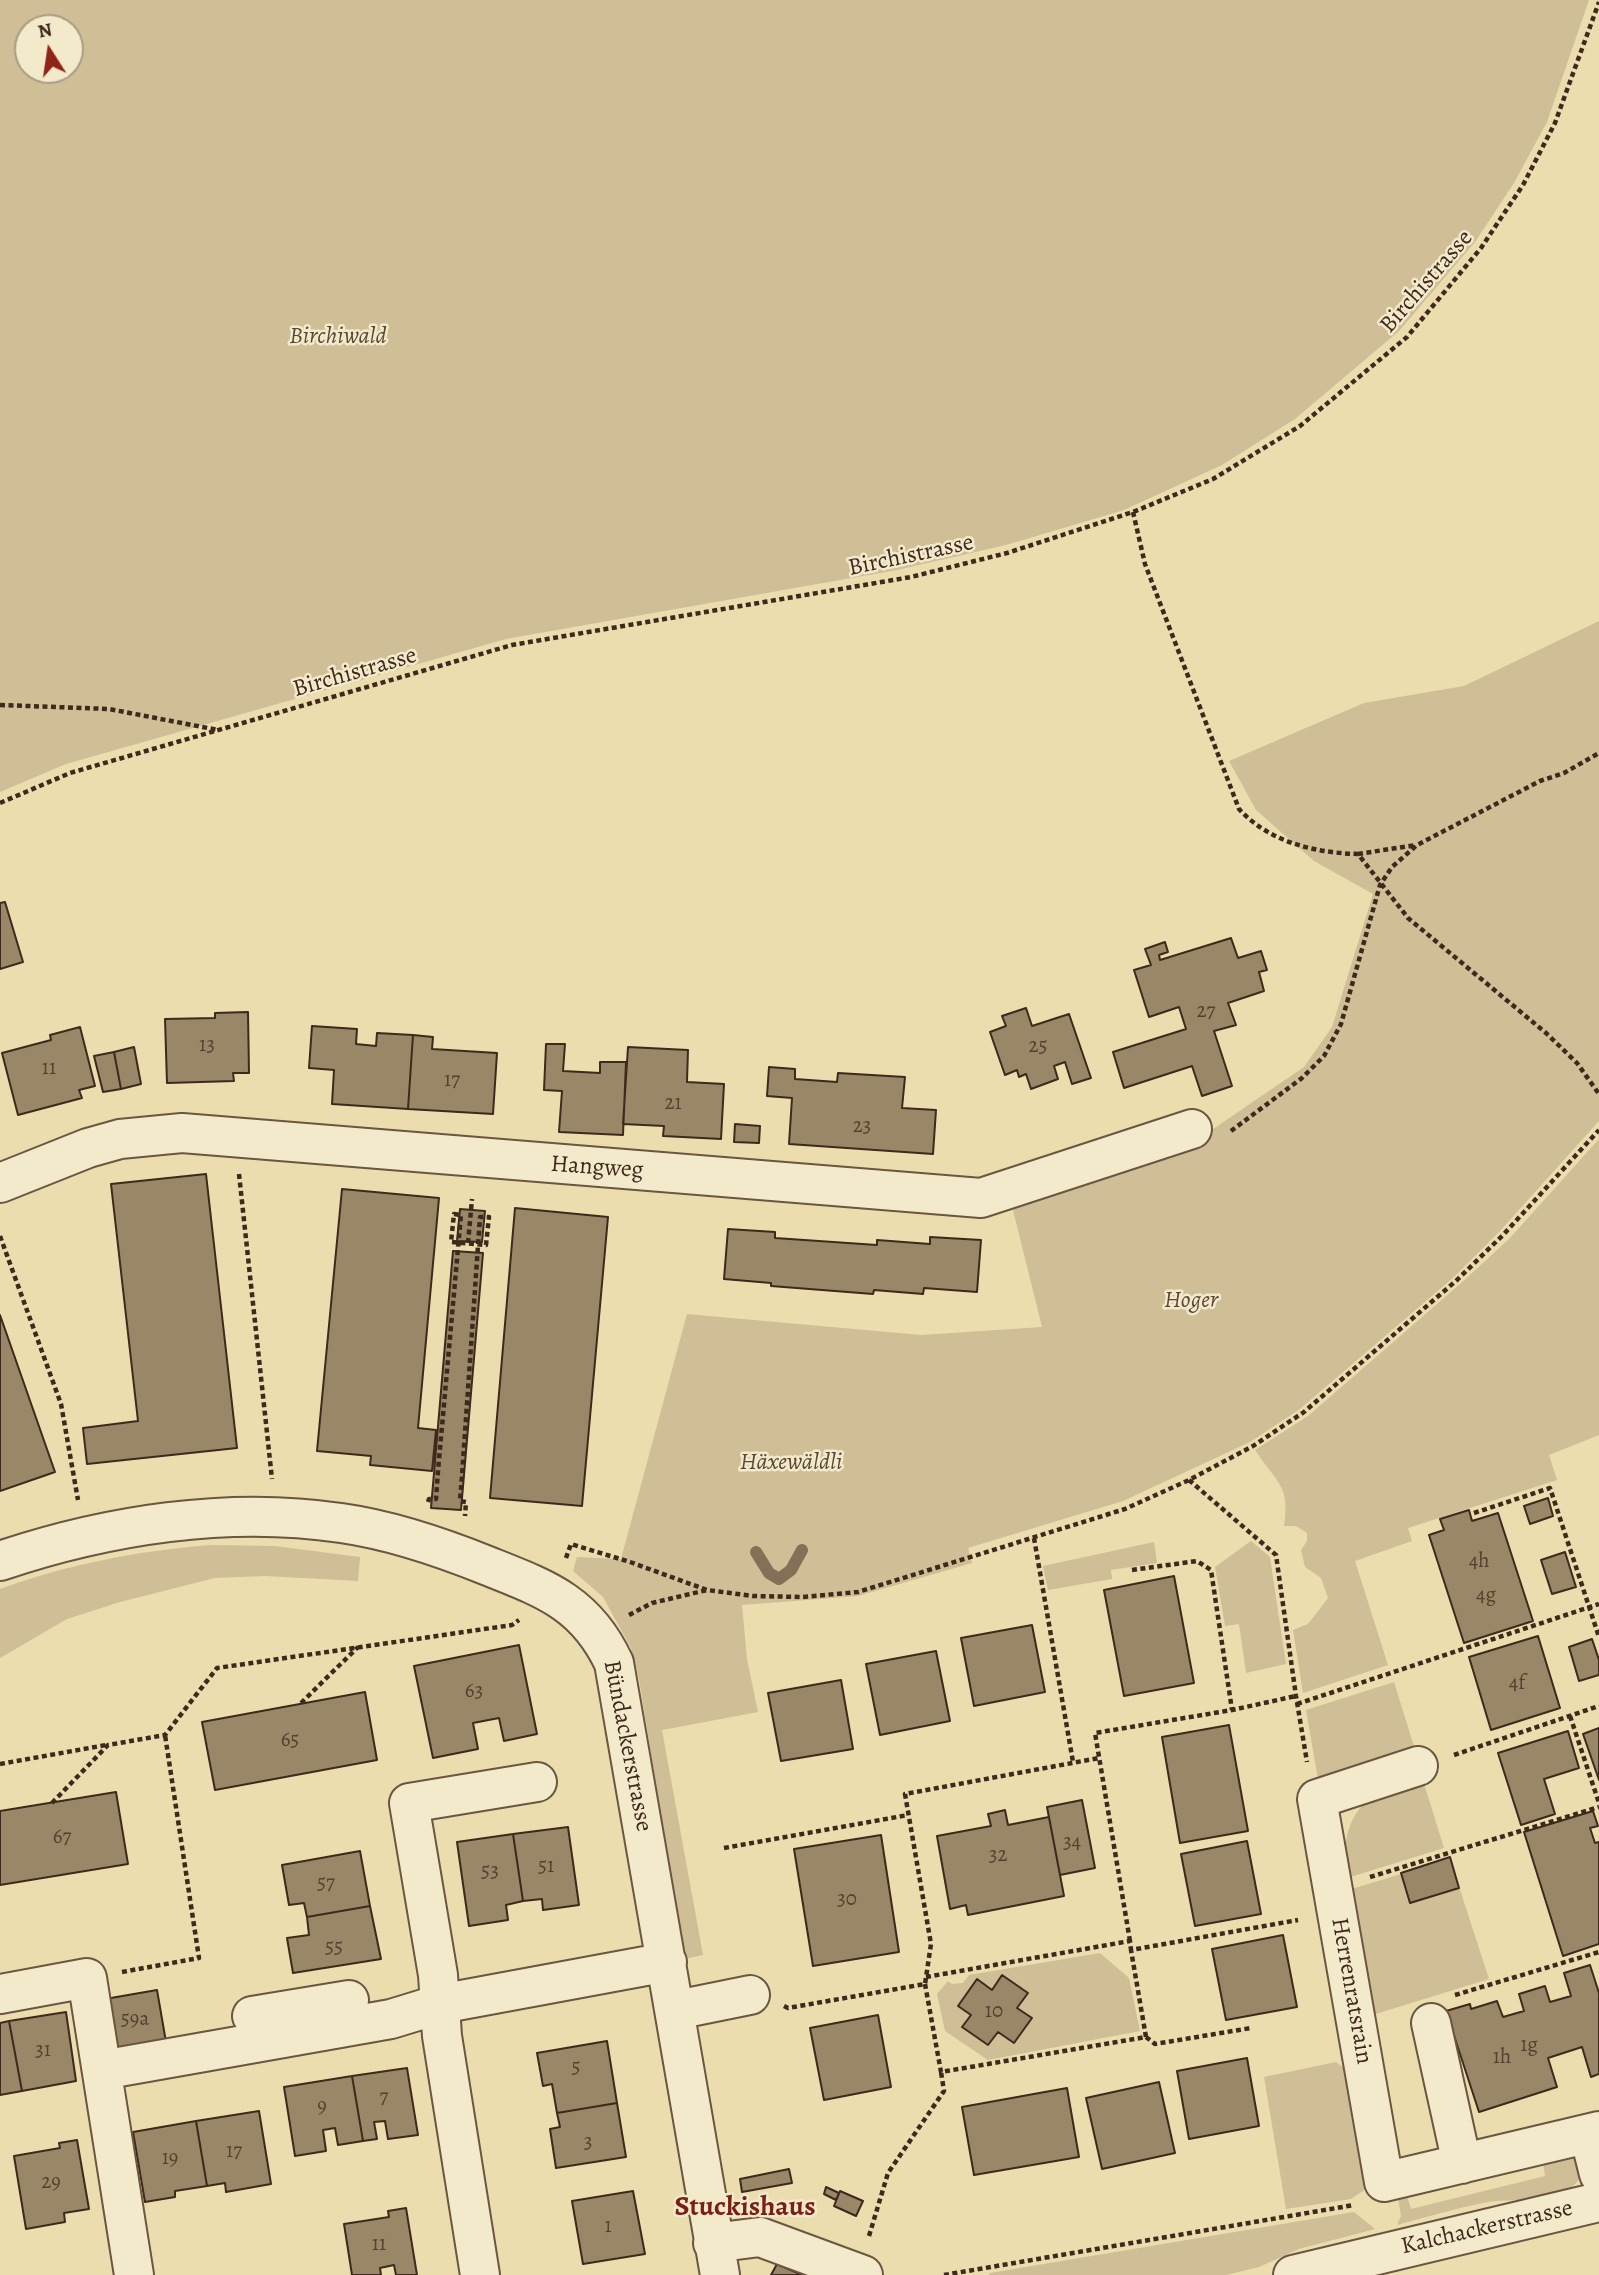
<!DOCTYPE html>
<html>
<head>
<meta charset="utf-8">
<style>
	body { margin:0 }
	#map { position:relative; width:1599px; height:2275px; overflow:hidden; background:#ecddaf; font-family:Alegreya,serif }
	canvas { display:block }
	.north { position:absolute; left:14px; top:14px; width:70px; height:70px; box-sizing:border-box; background:#f3e9cb; border:2px solid #ab9c85; border-radius:50%; rotate:348deg; font-size:19px; font-weight:700; line-height:28px; text-align:center; color:#3f291c }
	.north::after { content:''; display:block; margin:auto; width:24px; height:32px; background:#8f2418; clip-path:polygon(50% 0,100% 100%,50% 72%,0 100%) }
</style>
</head>
<body>
<div id="map">
<canvas width="1599" height="2275"></canvas>
<div class="north">N</div>
</div>
<script>
const c = document.querySelector('canvas').getContext('2d');
c.lineJoin = 'round';
function fill(path, color) {
  c.fillStyle = color;
  c.fill(path, 'evenodd');
}
function stroke(path, color, width, dash) {
  c.strokeStyle = color;
  c.lineWidth = width;
  c.lineCap = dash ? 'butt' : 'round';
  c.setLineDash(dash || []);
  c.stroke(path);
}
function label(font, color, halo, rows, align = 'center') {
  c.font = font + ' Alegreya,serif';
  c.lineWidth = 5;
  c.setLineDash([]);
  c.textBaseline = 'middle';
  c.strokeStyle = halo;
  c.fillStyle = color;
  for (const [text, x, y, turn = 0] of rows) {
    c.save();
    c.translate(x, y);
    c.rotate((+turn || 0) * Math.PI / 180);
    c.textAlign = isNaN(turn) ? turn : align;
    if (halo) c.strokeText(text, 0, 0);
    c.fillText(text, 0, 0);
    c.restore();
  }
}
fill(new Path2D(`
	M0,0H1589L1547,122L1514,183L1475,242L1399,331L1295,419L1222,465L1124,510L1006,545L897,570L506,639L66,764L0,792ZM28,28H70V70H28Z
	M1599,621V1121L1500,1231L1454,1277L1300,1409L1250,1442L1123,1501L968,1548L972,1563L858,1596L742,1605L747,1659L758,1712L662,1730L703,1955L684,1959L639,1679L631,1648L603,1597L573,1571L577,1557L621,1559L687,1314L921,1335L1042,1327L1011,1202L1197,1140L1304,1067L1332,1027L1373,894L1314,861L1256,810L1229,761L1364,703L1464,686Z
	M1599,1139V1435L1549,1455L1557,1480L1408,1528L1412,1541L1355,1561L1388,1665L1303,1693L1293,1630L1308,1624L1328,1598L1321,1578L1305,1567L1301,1550L1307,1541V1533L1296,1526H1284C1291,1485 1275,1481 1255,1450L1308,1416L1460,1284L1509,1239Z
	M1251,1541L1270,1557L1286,1664L1246,1673L1239,1624L1225,1626L1215,1567Z
	M1154,1542L1157,1563L1111,1570L1112,1579L1048,1590L1043,1566Z
	M210,1545L275,1546L360,1557L358,1581L265,1576L215,1578L120,1602L67,1619L0,1658V1589C68,1564 138,1551 210,1545Z
	M1394,1682L1416,1753L1319,1785L1306,1710Z
	M1421,1774L1444,1848L1344,1879C1343,1850 1345,1816 1371,1798C1386,1788 1405,1782 1421,1774Z
	M1450,1859L1489,1979L1366,2017L1345,1891Z
	M1100,1953L1129,1978L1140,2031L988,2060L945,2031L937,1994L948,1981L952,1984L963,1983L969,1975Z
	M1336,2062L1354,2075L1373,2184L1351,2199L1286,2209L1264,2077Z
	M1576,2156L1580,2178C1563,2206 1510,2197 1483,2203C1454,2209 1426,2217 1397,2225L1401,2216L1398,2198L1407,2196L1411,2209L1545,2176L1543,2162Z
	M1354,2212L1375,2229L1299,2249L1259,2267L1226,2275H989L990,2273Z`), '#cfbe96');
stroke(new Path2D(`
	M756,1552L769,1573L779,1579L791,1570L802,1550`), '#837056', 12);
const building = new Path2D(`
	M5,902L23,962L0,969V903Z
	M1231,938L1238,958L1261,951L1267,970L1259,972L1264,991L1228,1003L1236,1025L1214,1031L1232,1086L1202,1096L1192,1066L1124,1088L1113,1052L1186,1029L1179,1007L1149,1017L1134,970L1151,965L1145,949L1165,942L1168,952L1159,955L1160,960Z
	M1026,1008L1032,1026L1069,1014L1091,1078L1072,1084L1065,1062L1054,1066L1058,1079L1031,1089L1026,1074L1019,1077L1017,1070L1005,1075L990,1032L1006,1026L1002,1016Z
	M248,1012L249,1073H233L234,1081L167,1083L165,1019L215,1018V1013Z
	M312,1026L357,1029L356,1044L376,1046L377,1033L413,1035L408,1109L332,1104L334,1070L309,1068Z
	M80,1027L95,1086L79,1090L82,1098L18,1115L2,1053L51,1040L50,1035Z
	M413,1035L433,1037L432,1049L497,1053L493,1114L408,1109Z
	M546,1044H565L563,1071L600,1073V1062H626L623,1135L559,1132L562,1091L544,1090Z
	M134,1047L141,1084L121,1089L114,1052Z
	M628,1047L688,1050L687,1082L724,1084L721,1139L663,1136L664,1126L623,1124Z
	M114,1052L121,1089L103,1092L94,1056Z
	M769,1067L795,1069V1079L837,1082L838,1073L905,1077L902,1108L936,1110L933,1154L789,1144L792,1098L767,1096Z
	M735,1124L760,1126L759,1143L734,1142Z
	M206,1174L237,1448L87,1464L83,1428L138,1421L111,1184Z
	M342,1189L439,1198L418,1428L436,1430L432,1471L370,1465L371,1456L317,1451Z
	M515,1208L608,1217L582,1506L490,1498Z
	M460,1209L485,1211L482,1242L457,1241Z
	M728,1229L775,1232V1238L877,1245V1240L930,1244V1237L981,1240L977,1292L924,1288L923,1294L874,1290L873,1294L771,1286V1283L724,1279Z
	M453,1251L483,1253L461,1510L431,1508Z
	M0,1315L55,1472L0,1491Z
	M1548,1498L1553,1516L1530,1524L1524,1506Z
	M1469,1510L1472,1521L1498,1513L1533,1621L1464,1643L1429,1535L1444,1530L1440,1519Z
	M1565,1552L1576,1587L1552,1594L1541,1560Z
	M1174,1576L1194,1683L1124,1696L1104,1590Z
	M1032,1625L1045,1692L974,1706L961,1638Z
	M1538,1636L1560,1708L1491,1730L1469,1657Z
	M1592,1639L1599,1660V1675L1579,1681L1569,1647Z
	M519,1645L537,1734L504,1741L499,1718L473,1723L478,1749L433,1758L414,1666Z
	M936,1651L950,1721L880,1735L866,1664Z
	M841,1680L853,1749L781,1761L768,1693Z
	M365,1692L377,1760L215,1790L202,1722Z
	M1229,1725L1248,1831L1180,1843L1162,1737Z
	M1599,1728V1780L1583,1734Z
	M1568,1731L1579,1768L1544,1779L1555,1814L1521,1825L1498,1753Z
	M116,1792L128,1864L0,1885V1811Z
	M1082,1800L1095,1868L1060,1875L1047,1807Z
	M1005,1810L1008,1825L1049,1817L1064,1896L968,1915L966,1905L950,1909L937,1836L991,1826L988,1814Z
	M1593,1811L1598,1826L1590,1828L1595,1843L1599,1842V1944L1563,1956L1524,1832Z
	M568,1827L579,1905L543,1910L542,1899L523,1901L513,1834Z
	M513,1834L523,1901L506,1905L508,1920L469,1926L457,1842Z
	M881,1835L899,1952L813,1966L794,1849Z
	M1247,1841L1261,1914L1195,1926L1181,1854Z
	M360,1851L370,1906L307,1917L304,1903L289,1905L282,1865Z
	M1450,1857L1459,1888L1410,1903L1401,1873Z
	M370,1906L381,1959L293,1973L287,1938L309,1935L307,1917Z
	M1283,1935L1297,2007L1226,2020L1212,1949Z
	M1590,1965L1599,1993V2074L1591,2077L1582,2047L1548,2058L1557,2087L1479,2112L1446,2011L1470,2004L1471,2009L1497,2001L1503,2017L1524,2011L1519,1994L1545,1986L1550,2002L1571,1996L1564,1973Z
	M1002,1975L1028,1993L1017,2008L1032,2018L1014,2043L998,2032L988,2045L962,2027L971,2015L958,2006L977,1979L992,1990Z
	M157,1990L166,2042L114,2050L105,1999Z
	M66,2012L76,2081L22,2091L9,2021Z
	M878,2015L891,2087L824,2100L810,2028Z
	M9,2021L22,2091L0,2095V2023Z
	M607,2041L617,2103L557,2113L552,2084L543,2086L537,2053Z
	M1247,2058L1259,2126L1189,2139L1177,2071Z
	M407,2068L418,2135L388,2139L385,2121L374,2122L377,2139L363,2141L352,2076Z
	M352,2076L363,2141L338,2145L335,2128L323,2130L326,2151L295,2156L284,2087Z
	M1159,2082L1175,2153L1102,2169L1086,2098Z
	M1067,2088L1079,2157L974,2175L962,2107Z
	M617,2103L626,2157L556,2168L550,2129L560,2127L557,2113Z
	M259,2111L271,2184L226,2192L225,2183L207,2186L196,2121Z
	M196,2121L207,2186L175,2191V2197L145,2202L133,2132Z
	M77,2140L89,2209L64,2213L65,2222L26,2229L14,2156L60,2148L59,2143Z
	M789,2169L792,2183L742,2192L740,2179Z
	M826,2187L839,2193L836,2200L824,2194Z
	M633,2191L645,2254L583,2264L572,2201Z
	M840,2191L863,2201L856,2216L834,2206Z
	M406,2208L417,2275H396L394,2265L380,2268L381,2275H352L344,2224L389,2217L388,2211Z
	M777,2264L802,2275H771Z`);
fill(building, '#998768');
stroke(building, '#3f291c', 2);
const minor = new Path2D(`
	M0,1183L88,1148L120,1139L182,1133L981,1198L1192,1129
	M0,1561C107,1525 228,1506 341,1523C391,1530 441,1547 488,1566C546,1589 586,1603 614,1663L720,2275
	M1418,1766L1317,1799L1384,2182L1599,2131
	M0,1994L87,1978L134,2275
	M676,2010L750,1995
	M252,2016L349,2000
	M1431,2023L1462,2164
	M102,2070L391,2019L440,2004L667,1962
	M1589,2134L1599,2174
	M713,2243L760,2237L863,2275
	M480,2275L442,2036L438,1975L409,1803L537,1782
	M1293,2275L1599,2202`);
stroke(minor, '#6a5641', 42);
stroke(new Path2D(`
	M1133,512L1145,564L1239,809C1269,842 1315,853 1358,854L1408,918L1546,1033L1577,1063L1599,1094
	M0,705L109,709L218,730
	M0,803L70,773L512,645L911,577L1007,553L1133,512L1213,479L1300,426L1407,337L1481,248L1523,185L1555,123L1599,2
	M1358,854L1416,845
	M1231,1131L1302,1078L1324,1056L1341,1024L1380,885L1392,867L1417,845L1540,781L1564,773L1599,753
	M239,1174L272,1479
	M0,1236L61,1404L78,1500
	M468,1243L472,1199
	M1189,1480L1276,1555L1296,1696L1307,1762
	M428,1502L429,1499H436L438,1471L461,1215L454,1214L451,1242L486,1245L489,1217H480L462,1476L460,1501L466,1502L465,1516
	M1474,1513L1550,1488L1599,1637
	M1034,1538L1073,1762
	M566,1558L571,1544L630,1562L707,1590L753,1596L802,1597L858,1592L1125,1509L1189,1480L1253,1446L1304,1412L1457,1280L1504,1234L1599,1130
	M1132,1570L1197,1561L1211,1570L1232,1710
	M629,1615L652,1603L707,1590
	M301,1703L358,1647
	M1297,1704L1599,1604
	M1570,1716L1599,1803
	M1454,1755L1599,1706
	M0,1764L106,1745
	M52,1803L108,1745L165,1735L217,1668L512,1625L519,1620
	M724,1848L908,1815
	M1370,1877L1599,1807
	M1130,1941L1095,1733L1232,1710L1296,1696
	M122,1972L199,1958L165,1735
	M926,1977L1130,1941L1131,1950
	M925,1984L941,2072L1146,2037L1131,1950L1298,1920
	M1455,1995L1599,1952
	M784,2006L788,2008L925,1984L931,1944L905,1794L1099,1758
	M1146,2037L1155,2044L1251,2028
	M869,2236L888,2173L944,2091L941,2072
	M944,2275L1354,2205`), '#3f291c', 4.5, [5, 3.5]);
stroke(minor, '#f3e9cb', 38);
label('21px', '#56402f', null, [
	["27",1206,1012],
	["13",207,1046],
	["25",1038,1047],
	["11",49,1069],
	["17",452,1081],
	["21",673,1104],
	["23",862,1127],
	["4h",1479,1562],
	["4g",1486,1596],
	["4f",1517,1684],
	["63",474,1692],
	["65",290,1741],
	["67",62,1838],
	["34",1072,1843],
	["32",998,1856],
	["51",546,1867],
	["53",490,1872],
	["57",326,1884],
	["30",847,1900],
	["55",334,1948],
	["10",994,2012],
	["59a",135,2020],
	["1g",1529,2046],
	["31",43,2051],
	["1h",1502,2058],
	["5",576,2068],
	["7",384,2098],
	["9",322,2107],
	["3",588,2143],
	["17",234,2152],
	["19",170,2159],
	["29",51,2183],
	["1",608,2227],
	["11",379,2245]
]);
label('24px', '#3f291c', '#f3e9cb', [
	["Birchistrasse",1427,282,-49],
	["Birchistrasse",911,556,-12],
	["Birchistrasse",355,673,-16],
	["Hangweg",597,1168,4],
	["Bündackerstrasse",627,1746,79],
	["Herrenratsrain",1351,1991,80],
	["Kalchackerstrasse",1487,2228,-13]
]);
label('italic 24px', '#5c4734', '#f3e9cb', [
	["Birchiwald",338,337],
	["Hoger",1191,1301],
	["Häxewäldli",791,1463]
]);
label('bold 28px', '#7a1f14', '#f3e9cb', [
	["Stuckishaus",745,2208]
]);
</script>
</body>
</html>
